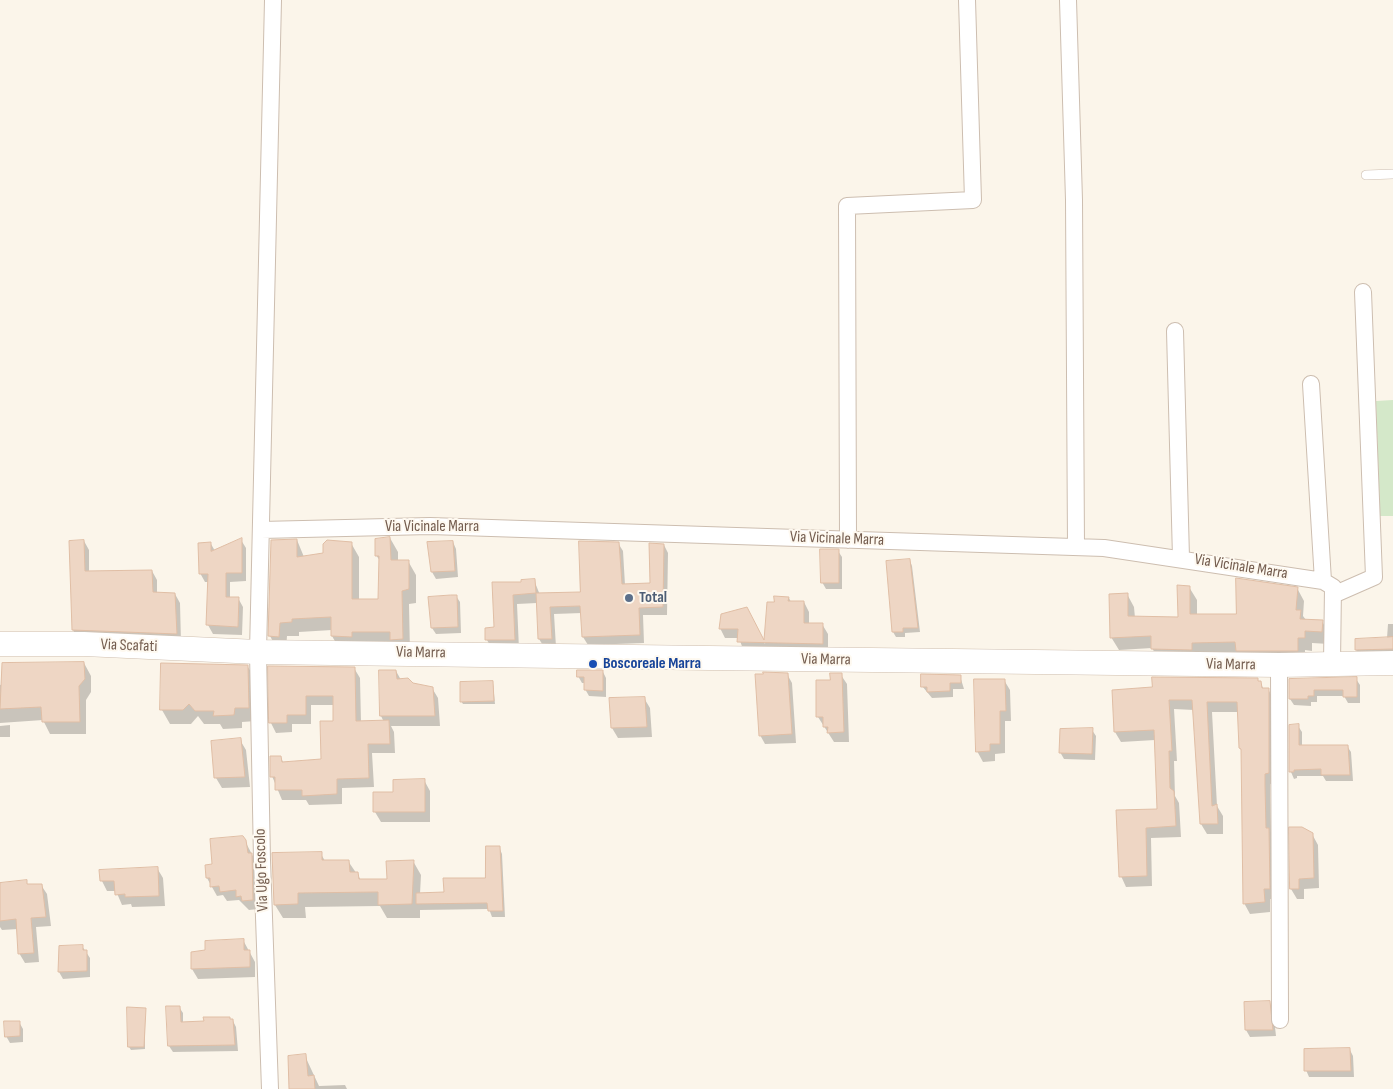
<!DOCTYPE html>
<html>
<head>
<meta charset="utf-8">
<style>
	body { margin:0 }
	canvas { display:block; background:#fbf5ea }
</style>
</head>
<body>
<canvas width="1393" height="1089"></canvas>
<script>
const c = document.querySelector('canvas').getContext('2d');
c.lineJoin = 'round';
function fill(path, color) {
  c.fillStyle = color;
  c.fill(path, 'evenodd');
}
function stroke(path, color, width, dash) {
  c.strokeStyle = color;
  c.lineWidth = width;
  c.lineCap = dash ? 'butt' : 'round';
  c.setLineDash(dash || []);
  c.stroke(path);
}
function label(font, color, halo, rows, align = 'center') {
  c.font = font + ' "Sofia Sans Condensed",sans-serif';
  c.lineWidth = 4;
  c.setLineDash([]);
  c.textBaseline = 'middle';
  c.strokeStyle = halo;
  c.fillStyle = color;
  for (const [text, x, y, turn = 0] of rows) {
    c.save();
    c.translate(x, y);
    c.rotate((+turn || 0) * Math.PI / 180);
    c.textAlign = isNaN(turn) ? turn : align;
    if (halo) c.strokeText(text, 0, 0);
    c.fillText(text, 0, 0);
    c.restore();
  }
}
fill(new Path2D(`
	M1393,400V516H1380L1376,401Z`), '#d4e8c9');
fill(new Path2D(`
	M390,538L398,552V561H408L416,575V603L409,604L410,653L340,650L332,636V630L299,632V636H287L286,650L277,649L270,636L297,540L304,557L324,554L351,543L359,557V600H379L380,561L376,555Z
	M241,540L246,548V581L230,582V598H238L243,607L242,635L213,634L208,625L209,582H205L200,573L211,544L215,551Z
	M84,541L89,550V572L152,571L157,580V593L175,594L180,603L181,642L78,639L73,630Z
	M453,542L456,549L458,577L436,579L432,572L429,543Z
	M618,543L623,551L625,585L651,584L664,545L668,553L667,615H643L644,643L588,645L583,637L582,613L554,614L556,647H544L539,639L537,603L517,604L519,649H492L487,640L495,629L493,584L522,583L534,580L540,595L581,593Z
	M838,551L842,557V589H826L822,582Z
	M910,561L912,566L920,632L905,633V637H896L893,632Z
	M1189,587L1197,600V615H1238L1297,588L1304,601L1303,616L1306,620L1322,621L1329,634V644L1312,643V651L1305,650V663L1160,662L1152,648L1119,650L1111,637L1127,594L1134,607L1135,618H1179Z
	M456,596L460,602L461,633L436,634L432,628Z
	M789,598L791,602H804L809,612V624H822L828,634V653L744,652L739,638H725L720,628L752,618L765,644L768,603H775Z
	M1388,624H1393V662L1364,663L1356,650L1387,638Z
	M84,663L91,676V692L86,700V734H50L43,720L0,723V685Z
	M162,664L248,667L256,680V721L242,722V728L223,729L220,724H204L198,716L191,724H170L162,710Z
	M270,667L354,668L360,678L361,722H384L381,716L396,671L401,680L432,688L438,698L440,726H391L394,732L395,753H372L374,787L342,788V804L309,805L306,800H282L272,776L281,758L284,764L323,761L334,722V705H311V724H292V732L276,733L271,723Z
	M603,672L606,678V697L589,696L585,689V683H582L578,676Z
	M787,674L792,683L796,743L765,744L760,735Z
	M841,675L847,684L849,742H834L818,717L831,681Z
	M960,676L964,689H953V697L932,698L922,686Z
	M1356,679L1360,685V703H1348L1344,696H1317V702H1311V706L1294,705L1290,699V680Z
	M1004,680L1010,690L1011,721H1005V753L995,754V761L983,762L977,751Z
	M1260,682L1264,690L1268,689L1274,700L1275,783L1270,784V796L1271,833L1275,839V899H1270V912L1250,914L1244,903L1242,752L1240,748L1239,712H1212L1217,806L1223,816V834H1207L1201,824L1194,710L1174,709L1177,761H1174L1175,796L1179,803L1181,837L1151,838L1152,886L1126,887L1121,876L1117,812L1158,810L1155,740L1121,742L1115,732L1113,691Z
	M493,683L495,704H463L461,701Z
	M644,698L650,708L652,737L618,738L612,728Z
	M10,725V737H0V726Z
	M1298,726L1302,732V747L1347,746L1351,752L1353,781H1326L1323,776H1297V778L1294,779L1291,772Z
	M1092,730L1096,736L1095,760L1064,759L1060,752Z
	M240,740L246,750L250,787L222,788L216,778L212,742Z
	M424,780L430,791V822H381L375,812Z
	M1312,834L1318,845L1319,888L1304,889V899H1297L1291,889Z
	M245,841L257,864L258,909L249,910L239,900L227,901L223,895L217,896L207,878L213,865Z
	M499,847L502,854L505,917H492L489,909L420,910V918H387L380,906L305,907L306,918H283L275,905L321,854L325,861H348L361,880H388L413,861L421,875L420,894H445L486,879Z
	M157,868L163,878L165,906L132,907L131,904L122,905L116,891H107L102,881L101,871Z
	M26,882L28,885H41L47,894L51,926L36,927L39,962L25,963L19,953L18,929L2,930L0,927V884Z
	M243,940L255,962V977L198,979L192,969V953L206,952Z
	M82,946L90,958V977L63,979L59,972V962Z
	M1269,1002L1273,1009L1276,1036L1250,1037L1246,1030Z
	M179,1007L183,1013V1023L233,1021L236,1027L238,1051L173,1052L169,1046L168,1008Z
	M145,1009V1049L131,1050L129,1047Z
	M19,1022L23,1029V1042L10,1043L6,1036Z
	M1350,1050L1353,1056L1354,1077H1309L1306,1070Z
	M305,1056L319,1086L345,1085L347,1089H291Z`), '#0003');
const building = new Path2D(`
	M390,537L391,560H409V589L402,591L403,639L390,640V632H352V637L331,636V617L292,619V622L280,623L279,637L268,636L271,540L297,539V557L323,553V544L327,540L352,542V599H378L379,556H375V539Z
	M242,538V573H226V597H239L238,627L206,625L208,574H199L198,543L211,542V551Z
	M84,540L85,571L152,570L153,592L175,593L177,634L72,630L69,541Z
	M453,541L455,571L431,572L427,542Z
	M579,541L619,542L622,584L650,583L649,543L664,544L663,607L639,608L640,635L582,637L580,606L550,607L552,639H538L536,593L580,592Z
	M820,549H839V583H821Z
	M910,559L918,628H903V632H892L886,561Z
	M1236,578L1298,587L1296,610H1301L1300,619L1323,620L1322,632L1305,631V638H1298V651H1236L1235,642L1192,643V650L1151,649V636L1110,638L1109,594L1128,593V616L1178,617L1177,585L1190,586V614H1236Z
	M535,579L536,593L513,595L515,640H485V628L494,627L492,582H521V580Z
	M451,595H457L458,627L431,628L428,597Z
	M774,596L789,597L788,601H804V623H823V644L737,642L738,629H719L721,614L747,607L764,640L767,602H774Z
	M1393,637V649L1355,650V639Z
	M84,662L85,679L79,686L80,722H42L41,707L0,709L2,663Z
	M161,663L248,665L249,708H235L234,715L213,716L214,711H195L189,704L183,710H160Z
	M268,666L355,667L356,721L389,720L390,744H368L369,778L337,779V794L302,796V790H275V777H270V756H281L282,762L321,759L320,721H333V696H306V715H287V723H269Z
	M379,670H396L397,679L408,678L413,683L433,687L435,716H380Z
	M577,670H603V691L584,690V677H577Z
	M763,672L788,673L792,734L759,736L755,674H763Z
	M830,673H842L844,732L827,733L828,727H823V717H816V680H830Z
	M921,674L961,675V683H950V691L927,692V687H921Z
	M1152,677L1258,678V681H1261L1262,688H1269V773L1265,774V785L1266,828H1269L1270,889H1264L1265,902L1243,904L1241,749L1239,748L1237,702H1207L1212,806L1217,804L1218,824H1200L1192,700H1169L1172,751H1169L1170,788L1174,791L1176,826L1146,828L1147,876L1119,877L1116,810L1157,809L1154,730L1114,732L1112,690L1152,687Z
	M1357,677V697H1343V690H1314V696H1308V699H1289V679Z
	M974,679H1005L1006,711H1000V744H990V751L976,752Z
	M493,681L494,701L460,702V682Z
	M645,697L647,727L611,728L609,698Z
	M1299,724V745H1348L1350,775H1321V769L1294,770V772H1289V725Z
	M1093,728L1092,754L1059,753L1060,729Z
	M241,738L245,777L214,778L211,741Z
	M425,779V812H373V792H393V780Z
	M1289,827H1302L1313,833L1314,878L1299,879V889H1290Z
	M243,836L246,840L248,853H252L253,900L242,901L241,896L236,897V890L220,892L219,886L210,887V878H206L205,865L212,864L210,839Z
	M486,846H500L503,911H488L487,903L416,904V893L444,892L443,878H485Z
	M322,852V860H349L350,872H358L359,879H387L386,861L414,860L412,904L378,905V892L298,893V904L274,905L272,853Z
	M158,867L159,896L125,897V894L115,895L114,881H100L99,870Z
	M27,880V884H42L46,917L31,918L34,953L18,954L16,919L0,921V883Z
	M244,939V950H250V967L191,969V952L205,950V941Z
	M83,945V950H87V971L58,972L59,946Z
	M1270,1001L1273,1030H1245L1244,1002Z
	M166,1006H180L181,1022L204,1021L203,1017H230V1019H233L235,1045L168,1046Z
	M127,1007L146,1008L144,1047H128Z
	M4,1021H20V1036L5,1037Z
	M1350,1048L1351,1071H1304V1049Z
	M306,1054L308,1076L314,1075L315,1089H289L288,1056Z`);
fill(building, '#eed6c4');
stroke(building, '#e0bea5', 1);
const service = new Path2D(`
	M1366,175L1393,174`);
const minor = new Path2D(`
	M1068,0L1074,200L1076,547
	M1175,331L1181,558
	M1311,384L1323,581
	M261,530L430,526L1104,548L1323,581L1333,587L1332,663
	M848,540L847,206L973,200L967,0
	M1333,595L1374,577L1363,292
	M1279,665L1280,1020
	M270,1089L262,860L258,652L273,0`);
const secondary = new Path2D(`
	M0,644H84L258,652L709,658L1279,665L1393,663`);
stroke(service, '#cdbeb0', 10);
stroke(minor, '#cdbeb0', 18);
stroke(secondary, '#cfbeae', 25);
stroke(service, '#fff', 9);
stroke(minor, '#fff', 16);
stroke(secondary, '#fff', 24);
for (const [x, y, r, color] of [
	[629,598,5,"#5c6f8a"],
	[593,664,5,"#1a4fb4"]
]) {
  const dot = new Path2D();
  dot.arc(x, y, r, 0, 2 * Math.PI);
  c.fillStyle = color;
  c.fill(dot);
  stroke(dot, '#fef9f0', 2);
}
label('16px', '#745d4f', '#fef9f0', [
	["Via Vicinale Marra",432,527],
	["Via Vicinale Marra",837,539,2],
	["Via Vicinale Marra",1241,567,9],
	["Via Scafati",129,646,2],
	["Via Marra",421,653,1],
	["Via Marra",826,660,1],
	["Via Marra",1231,665,1],
	["Via Ugo Foscolo",262,870,-92]
]);
label('bold 16px', '#4e5e75', '#fef9f0', [
	["Total",639,598]
], 'left');
label('bold 16px', '#164399', '#fef9f0', [
	["Boscoreale Marra",603,664]
], 'left');
</script>
</body>
</html>
